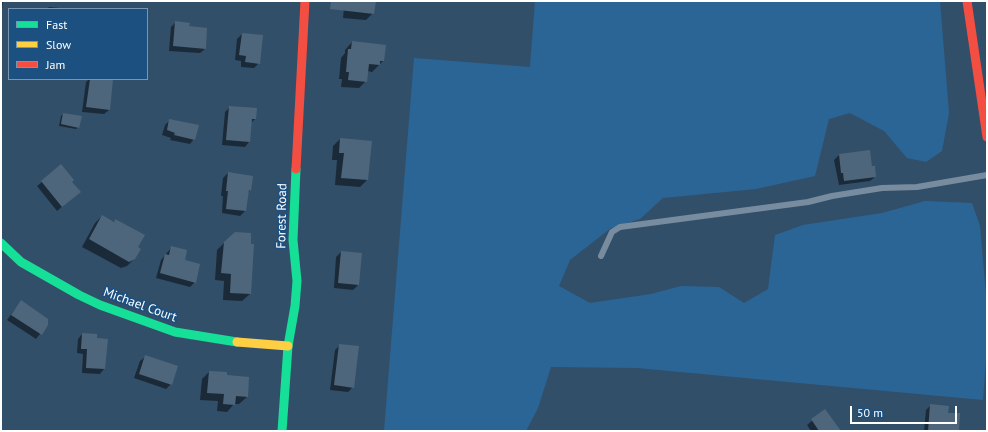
<!DOCTYPE html>
<html>
<head>
<meta charset="utf-8">
<style>
	body { margin:0 }
	#map { position:relative; width:988px; height:432px; overflow:hidden; background:#324f69; font-family:"PT Sans",sans-serif }
	canvas { display:block }
	.frame { position:absolute; inset:0; border:2px solid #fff; pointer-events:none }
	.legend { position:absolute; left:8px; top:8px; width:140px; height:72px; box-sizing:border-box; background:#1b5080; border:1px solid #7696b3; margin:0; padding:5px 7px; list-style:none; font-size:12px; color:#fff }
	.legend li { display:flex; align-items:center; gap:8px; height:20px }
	.legend b { width:20px; border:1px solid #7696b3 }
	.scale { position:absolute; left:850px; top:406px; width:107px; height:18px; box-sizing:border-box; border:2px solid #fff; border-top:0; padding-left:5px; font-size:12px; line-height:14px; white-space:nowrap; color:#fff; -webkit-text-stroke:3px #1b5080; paint-order:stroke }
</style>
</head>
<body>
<div id="map">
<canvas width="988" height="432"></canvas>
<div class="frame"></div>
<ul class="legend">
<li><b style="height:5px;background:#16e098"></b>Fast</li>
<li><b style="height:5px;background:#ffcf43"></b>Slow</li>
<li><b style="height:5px;background:#f24e42"></b>Jam</li>
</ul>
<div class="scale">50 m</div>
</div>
<script>
const c = document.querySelector('canvas').getContext('2d');
c.lineJoin = 'round';
function fill(path, color) {
  c.fillStyle = color;
  c.fill(path, 'evenodd');
}
function stroke(path, color, width, dash) {
  c.strokeStyle = color;
  c.lineWidth = width;
  c.lineCap = dash ? 'butt' : 'round';
  c.setLineDash(dash || []);
  c.stroke(path);
}
function label(font, color, halo, rows, align = 'center') {
  c.font = font + ' "PT Sans",sans-serif';
  c.lineWidth = 3.5;
  c.setLineDash([]);
  c.textBaseline = 'middle';
  c.strokeStyle = halo;
  c.fillStyle = color;
  for (const [text, x, y, turn = 0] of rows) {
    c.save();
    c.translate(x, y);
    c.rotate((+turn || 0) * Math.PI / 180);
    c.textAlign = isNaN(turn) ? turn : align;
    if (halo) c.strokeText(text, 0, 0);
    c.fillText(text, 0, 0);
    c.restore();
  }
}
fill(new Path2D(`
	M535,1H940L949,113L942,151L926,162L907,158L884,131L850,113L829,119L815,176L756,189L663,198L640,219L611,228L570,260L559,286L590,303L651,294L681,286L719,287L744,303L768,289L775,235L803,225L882,213L925,201L972,203L980,226L987,306V347L983,400L637,368L551,367L538,408L526,431H384L414,58L530,67Z`), '#2b6596');
fill(new Path2D(`
	M1,1H3L1,19Z
	M342,1H375L373,13L366,20L343,18L344,7Z
	M49,7L70,9H47Z
	M176,22L188,27L205,49L200,53L169,51L171,27Z
	M242,34L259,63L254,68L241,67V61L235,60L237,39Z
	M352,42L383,61L372,72L367,71L366,81L359,88L341,87L342,79H339L341,58L345,53V50Z
	M89,79H103L109,110L104,114L82,112L86,82Z
	M230,107L255,119L251,123L249,142L245,147L222,145L225,112Z
	M63,114L79,127L76,129L59,126L61,116Z
	M170,120L194,139L190,144L170,140L171,138L162,135L165,125Z
	M340,139L367,180L360,187L335,185L337,160H332L333,146Z
	M869,151L872,167L875,177L870,181L839,185L834,160L839,155Z
	M228,173L250,190L248,193L245,211L240,216L222,213L223,196H221L223,178Z
	M42,182H71L79,192L57,211L37,186Z
	M102,216L113,222L115,220L137,248L134,259L127,266L121,268L82,247L95,223Z
	M224,243L250,294L242,301L223,300L224,281L215,280L217,250Z
	M172,247L183,261L195,282L190,287L156,278L161,260Z
	M341,252L358,285L353,290L334,288L336,257Z
	M21,301L47,325L36,339L7,320Z
	M82,334L104,369L100,374L82,373L83,354L77,353L78,339Z
	M340,345L353,387L348,392L330,390L335,350Z
	M145,357L171,384L166,389L134,378L140,361Z
	M209,372L226,376L248,378L247,397L239,404H234L227,412L217,411L218,401L200,400L202,379Z
	M931,405L947,413L958,431H924L926,410Z
	M825,410L835,431H811L807,425Z`), '#0007');
fill(new Path2D(`
	M331,1H376L374,14L330,9Z
	M175,21L190,23L189,26L207,28L206,49L173,46Z
	M242,33L263,35L260,64L245,62L246,56L239,55Z
	M352,41L386,45L384,61H380V65L369,64L367,82L348,80L349,72H346L348,49H351Z
	M90,79H113L110,110L86,107Z
	M229,106L257,108L256,119H252L250,142L226,140Z
	M63,113L82,116L79,128L61,124Z
	M169,119L199,125L195,140L174,135L175,133L167,130Z
	M340,138L372,141L368,180L341,178L344,153H339Z
	M870,150L872,166H875L876,177L844,181L843,173H841L839,154Z
	M61,164L74,180L72,182L81,192L62,207L41,181Z
	M228,172L253,176L251,191L249,190L246,211L226,209L228,191H226Z
	M102,215L114,222L115,219L145,235L138,247L141,249L135,259L129,262L89,239Z
	M235,232L251,233V244H254L251,294L230,293L231,274L221,273L224,242Z
	M171,246L187,250L185,260L200,264L196,283L160,273L165,254L169,255Z
	M341,251L362,253L359,285L338,283Z
	M21,300L48,319V325L42,335L11,315Z
	M82,333L97,334V338L108,339L105,369L86,368L87,349H81Z
	M339,344L359,346L354,388L334,385Z
	M145,355L178,366L172,385L139,374Z
	M209,371L227,372V375L249,377L248,397L236,396L235,405L223,404L224,394L207,393Z
	M930,404L949,406L948,413H960L959,431H928Z
	M825,409L841,431H819L811,419Z`), '#4e667b');
stroke(new Path2D(`
	M601,256L612,232L620,227L808,202L832,196L882,188L917,187L987,175`), '#788ca0', 6);
stroke(new Path2D(`
	M1,243L21,262L79,295L100,305L175,332L237,342
	M282,431L288,346L295,306L297,281L293,240L296,169`), '#16e098', 9);
stroke(new Path2D(`
	M237,342L288,346`), '#ffcf43', 9);
stroke(new Path2D(`
	M967,1L987,137
	M296,169L305,1`), '#f24e42', 9);
label('13px', '#fff', '#1b5080', [
	["Forest Road",282,216,-89],
	["Michael Court",140,305,20]
]);
</script>
</body>
</html>
